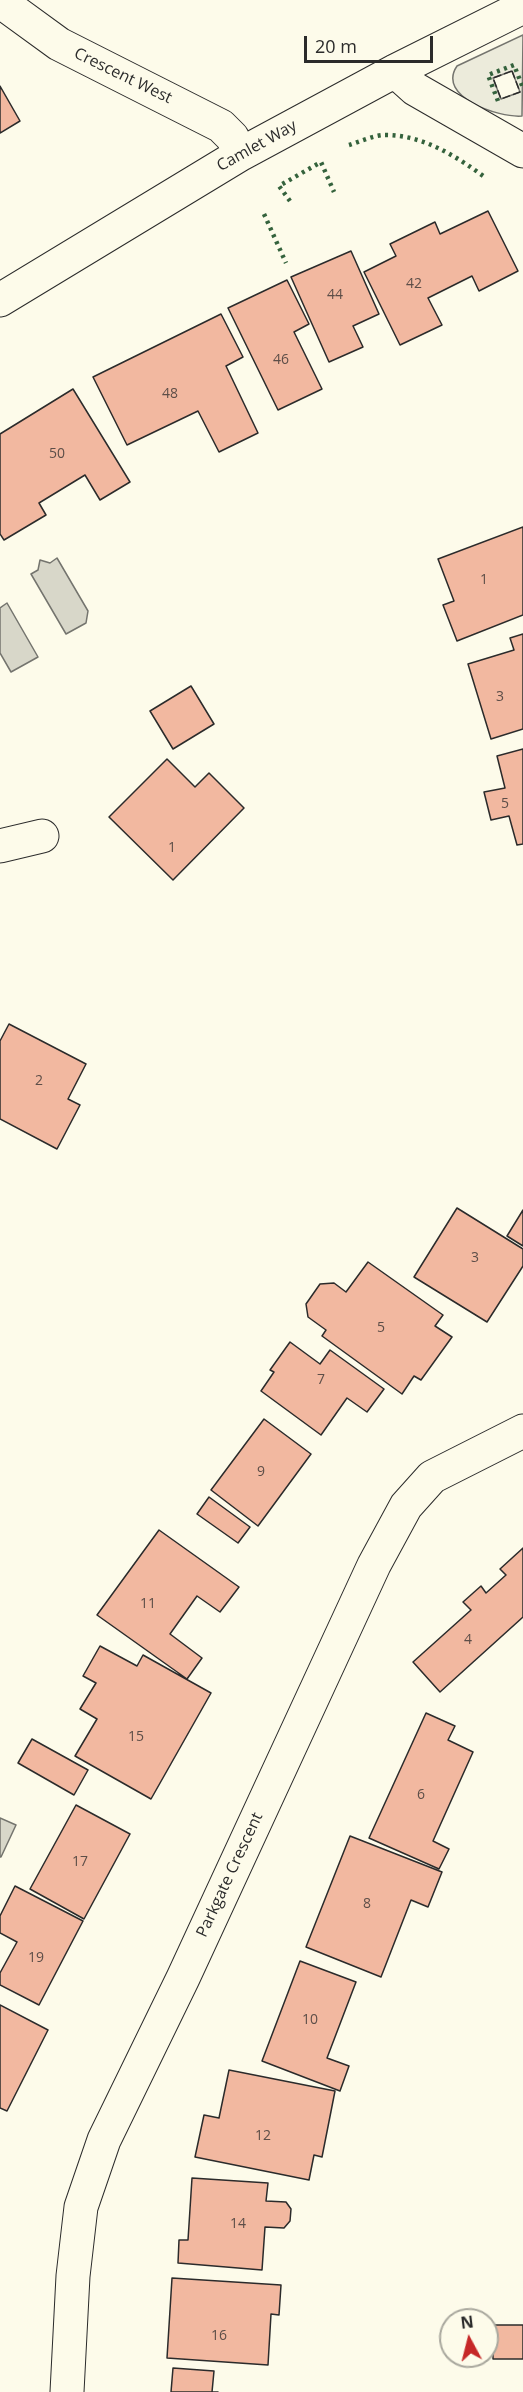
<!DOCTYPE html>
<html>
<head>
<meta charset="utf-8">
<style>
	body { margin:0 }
	#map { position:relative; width:523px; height:2392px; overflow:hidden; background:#fdfbea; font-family:"Open Sans",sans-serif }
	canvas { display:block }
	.north { position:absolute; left:439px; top:2308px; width:60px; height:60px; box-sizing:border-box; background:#fdfbea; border:2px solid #a9a89e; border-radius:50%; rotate:353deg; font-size:16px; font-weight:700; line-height:24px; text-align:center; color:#2b2b2b }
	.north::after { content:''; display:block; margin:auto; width:21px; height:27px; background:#c62828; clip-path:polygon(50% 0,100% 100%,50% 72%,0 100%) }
	.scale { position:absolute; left:304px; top:36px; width:129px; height:27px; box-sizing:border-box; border:3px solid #2b2b2b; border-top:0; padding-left:8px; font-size:18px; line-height:21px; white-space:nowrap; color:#2b2b2b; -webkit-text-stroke:4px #fdfbea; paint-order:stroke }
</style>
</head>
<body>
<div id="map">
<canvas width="523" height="2392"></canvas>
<div class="north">N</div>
<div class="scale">20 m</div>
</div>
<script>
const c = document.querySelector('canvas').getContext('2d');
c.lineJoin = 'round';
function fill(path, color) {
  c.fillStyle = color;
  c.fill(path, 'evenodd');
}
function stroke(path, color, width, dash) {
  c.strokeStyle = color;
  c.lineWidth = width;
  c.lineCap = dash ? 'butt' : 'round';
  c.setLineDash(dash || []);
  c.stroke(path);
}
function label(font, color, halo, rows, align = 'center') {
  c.font = font + ' "Open Sans",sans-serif';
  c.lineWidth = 4.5;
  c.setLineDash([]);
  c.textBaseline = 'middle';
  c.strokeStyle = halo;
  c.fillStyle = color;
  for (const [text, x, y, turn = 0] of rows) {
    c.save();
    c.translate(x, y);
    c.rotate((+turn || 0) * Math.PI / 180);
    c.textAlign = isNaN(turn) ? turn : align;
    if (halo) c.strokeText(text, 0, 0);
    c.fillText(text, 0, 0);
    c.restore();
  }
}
const green = new Path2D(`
	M523,35L522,116C499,118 436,97 457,66ZM512,71L520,92L501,99L493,78Z`);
fill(green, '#ecebdb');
stroke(green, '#74746e', 1.5);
const water = new Path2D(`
	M57,558L88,611L86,623L66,634L31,574L38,570L40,560L50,563Z
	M7,603L38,657L11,672L0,653V608Z
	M0,1818L16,1825L1,1857H0Z`);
fill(water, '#d8d7c9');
stroke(water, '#74746e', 1.5);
const building = new Path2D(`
	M0,86L20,121L0,133Z
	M488,211L518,271L479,291L472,276L428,298L442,325L400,345L364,272L396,256L390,244L435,222L440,234Z
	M351,251L379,314L353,326L363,347L329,362L291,277Z
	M287,280L309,324L294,332L322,389L278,410L228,308Z
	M221,314L243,357L226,366L258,433L219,452L198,411L127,445L93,377Z
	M73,389L130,482L100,500L85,475L39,503L46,515L4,540L0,534V434Z
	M523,527V615L457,641L443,605L454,601L438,559Z
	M523,634V729L491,739L468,664L514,650L510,638Z
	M191,686L214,724L173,749L150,711Z
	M523,749V844L517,845L509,816L491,820L484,792L505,788L497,756Z
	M167,759L195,787L209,773L244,808L173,880L109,817Z
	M9,1024L86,1064L68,1099L80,1105L57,1149L0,1119V1041Z
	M457,1208L523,1249V1266L487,1322L414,1277Z
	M523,1210V1246L507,1236Z
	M368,1262L443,1315L435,1326L452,1337L421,1380L414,1376L402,1394L322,1336L326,1330L308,1317L306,1304L320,1284L334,1283L346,1292Z
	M290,1342L320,1364L330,1350L384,1389L367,1412L347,1398L321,1435L261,1391L274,1372L270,1370Z
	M264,1419L311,1454L258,1526L211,1490Z
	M209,1497L250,1527L238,1543L197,1514Z
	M159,1530L239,1587L220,1612L197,1596L170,1634L202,1658L187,1679L97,1615Z
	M523,1548V1617L440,1692L413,1662L471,1610L463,1602L481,1586L486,1593L506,1575L500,1569Z
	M100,1646L137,1666L143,1655L211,1693L151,1799L75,1756L97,1719L80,1709L96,1683L83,1676Z
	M426,1713L455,1726L448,1740L473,1752L433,1841L449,1849L439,1869L369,1838Z
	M32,1739L88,1770L74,1795L18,1763Z
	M76,1805L130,1834L84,1919L30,1889Z
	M350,1836L442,1872L428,1907L411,1900L381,1977L306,1947Z
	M15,1886L83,1921L39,2005L0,1985V1973L17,1942L0,1933V1916Z
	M300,1961L356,1982L327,2058L349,2066L340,2091L262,2061Z
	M0,2005L48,2030L7,2111L0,2108Z
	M229,2070L335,2091L322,2157L314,2155L309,2180L195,2157L204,2115L219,2118Z
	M192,2178L268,2183L266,2201L286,2202L291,2209L290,2221L284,2228L265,2227L262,2270L178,2263L179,2240H188Z
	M172,2278L281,2285L279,2315L271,2314L268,2365L167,2358Z
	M493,2325H523V2359H493Z
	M173,2368L214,2371L212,2392H218H171Z`);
fill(building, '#f2b8a0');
stroke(building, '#2b2b2b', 1.5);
const minor = new Path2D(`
	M0,1L59,44L221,126L232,137L241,154
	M395,71L415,89L523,151
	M0,300L241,154L395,71L523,7
	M0,846L42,836
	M67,2392L73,2276L81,2207L104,2140L183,1978L374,1565L406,1506L432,1477L523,1431`);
stroke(minor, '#2b2b2b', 35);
stroke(minor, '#fdfbea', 33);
stroke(new Path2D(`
	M498,101L488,75L514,65L523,88
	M349,145C359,142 374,135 385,135C423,135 456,156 486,178
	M290,201L279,186L321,162L334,192
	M264,214L286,263`), '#34623c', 4.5, [3, 4.5]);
stroke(new Path2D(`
	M512,71L520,92L501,99L493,78Z`), '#2b2b2b', 1.5, [8, 3]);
label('14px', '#5d4e48', null, [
	["42",414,284],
	["44",335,295],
	["46",281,360],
	["48",170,394],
	["50",57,454],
	["1",484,580],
	["3",500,697],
	["5",505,804],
	["1",172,848],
	["2",39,1081],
	["3",475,1258],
	["5",381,1328],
	["7",321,1380],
	["9",261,1472],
	["11",148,1604],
	["4",468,1640],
	["15",136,1737],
	["6",421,1795],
	["17",80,1862],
	["8",367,1904],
	["19",36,1958],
	["10",310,2020],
	["12",263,2136],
	["14",238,2224],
	["16",219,2336]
]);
label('16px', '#2b2b2b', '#fdfbea', [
	["Crescent West",123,76,26],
	["Camlet Way",257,146,-29],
	["Parkgate Crescent",230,1875,-65]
]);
</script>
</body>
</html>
